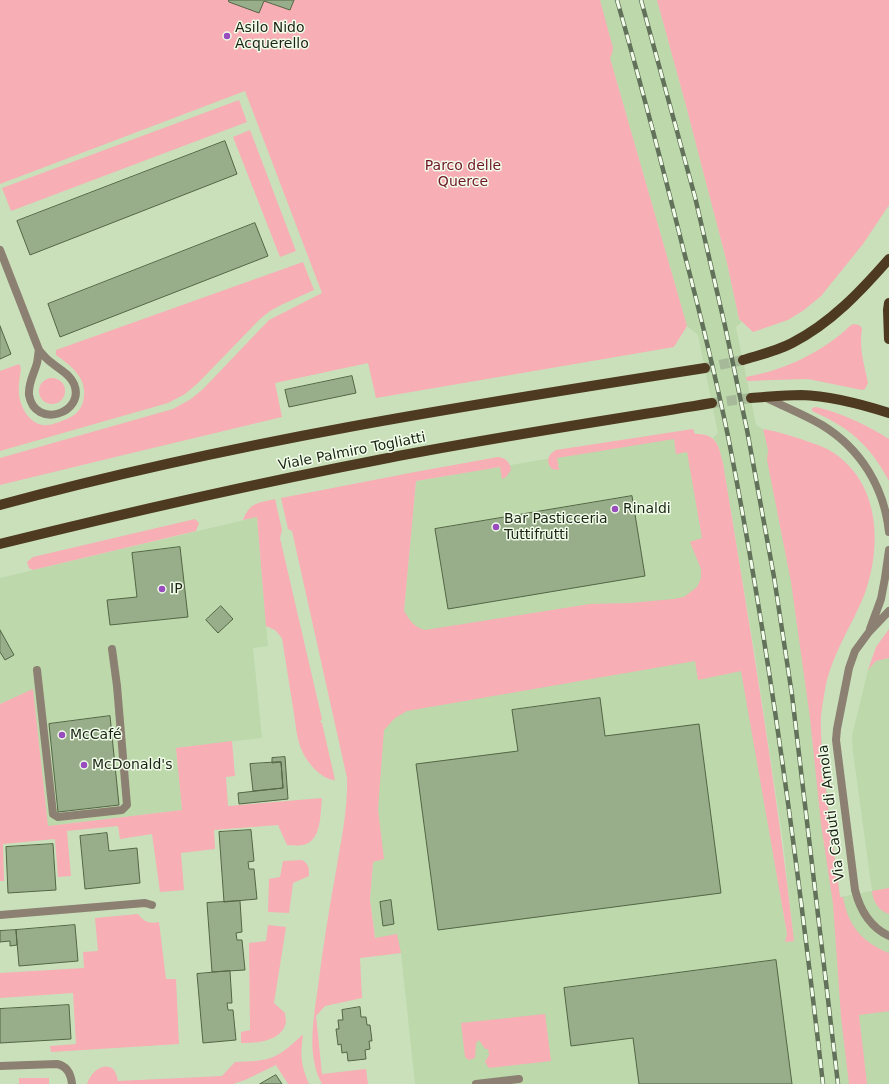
<!DOCTYPE html>
<html>
<head>
<meta charset="utf-8">
<style>
	body { margin:0 }
	canvas { display:block; background:#c9e0ba }
</style>
</head>
<body>
<canvas width="889" height="1084"></canvas>
<script>
const c = document.querySelector('canvas').getContext('2d');
c.lineJoin = 'round';
function fill(path, color) {
  c.fillStyle = color;
  c.fill(path, 'evenodd');
}
function stroke(path, color, width, dash) {
  c.strokeStyle = color;
  c.lineWidth = width;
  c.lineCap = dash ? 'butt' : 'round';
  c.setLineDash(dash || []);
  c.stroke(path);
}
function label(font, color, halo, rows, align = 'center') {
  c.font = font + ' "DejaVu Sans",sans-serif';
  c.lineWidth = 3;
  c.setLineDash([]);
  c.textBaseline = 'middle';
  c.strokeStyle = halo;
  c.fillStyle = color;
  for (const [text, x, y, turn = 0] of rows) {
    c.save();
    c.translate(x, y);
    c.rotate((+turn || 0) * Math.PI / 180);
    c.textAlign = isNaN(turn) ? turn : align;
    if (halo) c.strokeText(text, 0, 0);
    c.fillText(text, 0, 0);
    c.restore();
  }
}
fill(new Path2D(`
	M589,0H657L685,102L727,263L739,319L742,322L736,327L756,425L763,429L815,639L823,764L840,897L872,891L853,752L852,736L868,670L876,661L889,658V1084H415L401,953L378,956L370,899L384,729L404,611L416,481L695,434L742,670L787,934L785,942L794,941L783,841L755,655L723,463L718,445L713,438L718,433L698,335L687,326L610,58Z
	M257,517L268,646L253,648L262,738L176,748L182,810L48,826L33,690L0,704V578Z`), '#bdd8ab');
fill(new Path2D(`
	M0,0H600L613,48L612,54L610,58L687,326L674,347L376,398L368,363L275,383L282,417L107,459L0,485V458L173,409L191,399L203,389L269,320L322,293L245,91L0,184Z
	M657,0H889V205L863,244L821,296L804,310L788,320L753,332L739,319L727,263L685,102Z
	M239,100L247,122L11,211L2,188Z
	M250,130L296,251L280,257L233,137Z
	M303,262L314,290L281,305L270,311L260,319L198,383L185,394L168,403L0,451V371L19,364L21,368C20,377 18,386 19,395C21,408 29,423 43,425C49,426 57,423 64,420C73,417 80,412 83,402C89,380 73,367 56,355V350Z
	M854,324L859,325L862,328C859,351 864,362 868,383L865,389L862,390L808,379L773,380L747,381L746,377C785,370 823,352 851,325Z
	M39 391a13 13 0 1 1 26 0a13 13 0 1 1-26 0Z
	M816,407C841,413 867,425 889,439V481C869,444 850,428 812,411V408Z
	M693,429L695,434C717,434 718,444 723,463C749,622 776,781 794,941L785,942L787,934L741,671L698,680L695,661L407,711L395,718L384,730L378,809L384,859L373,862L370,899L375,938L397,934L401,953L360,958L362,998L325,1006L316,1016L322,1074L366,1069L368,1084H322C306,1055 314,1017 318,986C323,947 329,909 336,871C341,840 348,810 347,778L292,531L288,529L281,498L415,472L498,457C506,458 510,462 511,470L506,477L502,479L500,467L416,481L404,611C410,620 413,627 425,630L590,604L630,603L674,599L684,597L697,587L701,578V569L690,542L702,538L687,452L676,454L674,439L557,458L559,470L552,469C545,462 548,454 556,450Z
	M763,429C780,432 796,437 812,443C818,445 824,447 829,450C879,479 883,543 865,593C852,626 831,655 825,690C823,702 820,716 821,729C821,755 825,781 828,807C832,837 836,867 840,897H843C848,926 862,942 889,953V1011L859,1015L867,1084H849L841,1017L833,904L821,824L810,718L791,582L767,460L768,450Z
	M275,499L282,530L280,538L322,719L320,722L322,723L335,780C322,780 308,763 303,753C297,741 296,727 294,714C290,689 286,663 282,638L275,630L266,626L257,517L243,520C250,502 258,503 275,499Z
	M195,519L199,523L196,531L33,570L29,568L27,562L33,557Z
	M889,629V658L876,661L868,670L876,647Z
	M33,689L48,826L182,810L176,748L232,741L235,776L226,777L228,806L322,798C320,814 322,841 303,845C298,846 292,845 287,845L278,825L214,830L215,849L181,853L184,890L160,892L152,834L120,839L118,826L67,831L71,876L58,877L55,839L3,844L4,881H0V704Z
	M302,860C309,864 309,868 309,876L293,883L289,913L268,912L269,879L280,877L283,861Z
	M889,888V914C879,911 873,902 872,891Z
	M138,914C144,922 150,924 159,922L166,979H176L179,1044L51,1052L50,1046L76,1044L73,993L0,998V973L84,968L83,952L98,951L95,918Z
	M268,925L286,927L274,1003L285,1013C285,1016 286,1019 286,1022C282,1042 256,1043 241,1043V1032L250,1030L249,943L266,941Z
	M545,1014L551,1061L489,1068L485,1062L489,1055L488,1049H485L479,1040L476,1043L475,1058L469,1060L465,1057L461,1023Z
	M303,1035C300,1057 301,1064 309,1084H288L276,1065L245,1080L233,1084H87C90,1074 102,1061 113,1069C116,1072 117,1077 118,1081L222,1076L235,1062C269,1061 276,1060 301,1036Z
	M19,1078H49V1084H19Z`), '#f8aeb5');
const building = new Path2D(`
	M229,0H294L290,10L264,1L259,13L229,2Z
	M225,141L237,174L30,255L17,221Z
	M255,223L268,256L60,337L48,304Z
	M0,326L11,354L0,359Z
	M352,376L356,393L289,407L285,390Z
	M632,496L645,576L448,609L435,529Z
	M180,547L188,617L110,625L107,600L137,597L132,553Z
	M221,606L233,619L218,633L206,620Z
	M0,630L14,655L5,660L0,652Z
	M600,698L605,736L699,724L721,893L438,930L416,764L518,751L512,710Z
	M110,716L119,805L58,812L49,724Z
	M285,757L288,799L239,804L238,793L283,788L281,762L272,763V758Z
	M281,762L283,788L253,791L250,764Z
	M251,830L254,861L248,862L249,869H254L257,899L224,902L219,832Z
	M107,833L109,851L137,848L140,883L85,889L80,836Z
	M53,844L56,890L8,893L6,847Z
	M391,900L394,924L383,926L380,902Z
	M240,901L242,932L236,933L237,940H242L245,970L212,972L207,903Z
	M75,925L78,961L19,966L16,930Z
	M16,930L17,945L10,946V941L0,942V931Z
	M776,960L792,1084H639L633,1038L571,1046L564,988Z
	M230,971L232,1003H227L228,1010H233L236,1040L203,1043L197,974Z
	M69,1005L71,1039L0,1043V1009Z
	M360,1007L361,1017H366L367,1025H370L372,1041H369L370,1049L365,1050L366,1059L348,1061L347,1052L342,1053L341,1044L338,1045L336,1029H339L338,1020H343L342,1010Z
	M276,1075L282,1084H260Z`);
fill(building, '#98ad89');
stroke(building, '#536645', 1);
stroke(new Path2D(`
	M705,368L743,360
	M712,403L751,398`), '#a6ba99', 10, [10, 5]);
stroke(new Path2D(`
	M37,670L53,814L58,817L122,810L127,805L117,686L112,649
	M0,915L145,903L152,905
	M476,1084L519,1079`), '#8c8072', 8);
stroke(new Path2D(`
	M0,250L39,350
	M39,350C43,355 47,360 52,363C60,370 70,374 74,384C86,413 35,430 29,395C28,383 34,374 37,363C38,359 38,354 39,350Z
	M764,397C783,406 803,414 822,425C861,449 884,487 889,532
	M889,611L869,632L855,651L849,668L837,729L836,740L855,890C860,910 870,927 889,936
	M870,629L881,599L885,578L889,550
	M0,1066L57,1064C67,1066 71,1074 72,1084`), '#8c8072', 8);
stroke(new Path2D(`
	M889,303L888,310L889,339
	M743,360C759,355 777,351 792,343C831,323 861,291 889,259
	M751,398C767,397 784,395 801,395C830,396 861,404 889,413
	M0,505C231,442 468,405 705,368
	M0,544C129,512 258,483 388,458C495,437 604,421 712,403`), '#4e3a20', 10);
const rail = new Path2D(`
	M617,0C641,84 663,168 684,252C700,313 715,374 728,436C770,650 798,867 823,1084
	M641,0L695,197L725,326L747,430L774,577L792,695L838,1084`);
stroke(rail, '#627159', 4.5);
stroke(rail, '#f1fde9', 3, [9]);
for (const [x, y, r, color] of [
	[227,36,4,"#984cbe"],
	[615,509,4,"#984cbe"],
	[496,527,4,"#984cbe"],
	[162,589,4,"#984cbe"],
	[62,735,4,"#984cbe"],
	[84,765,4,"#984cbe"]
]) {
  const dot = new Path2D();
  dot.arc(x, y, r, 0, 2 * Math.PI);
  c.fillStyle = color;
  c.fill(dot);
  stroke(dot, '#f1fde9', 1.5);
}
label('14px', '#1b2315', '#f1fde9', [
	["Asilo Nido",235,28],
	["Acquerello",235,44],
	["Rinaldi",623,509],
	["Bar Pasticceria",504,519],
	["Tuttifrutti",504,535],
	["IP",170,589],
	["McCafé",70,735],
	["McDonald's",92,765]
], 'left');
label('14px', '#6f162b', '#f1fde9', [
	["Parco delle",463,166],
	["Querce",463,182]
]);
label('14px', '#1b2315', '#f1fde9', [
	["Viale Palmiro Togliatti",352,452,-11],
	["Via Caduti di Amola",832,813,-97]
]);
</script>
</body>
</html>
